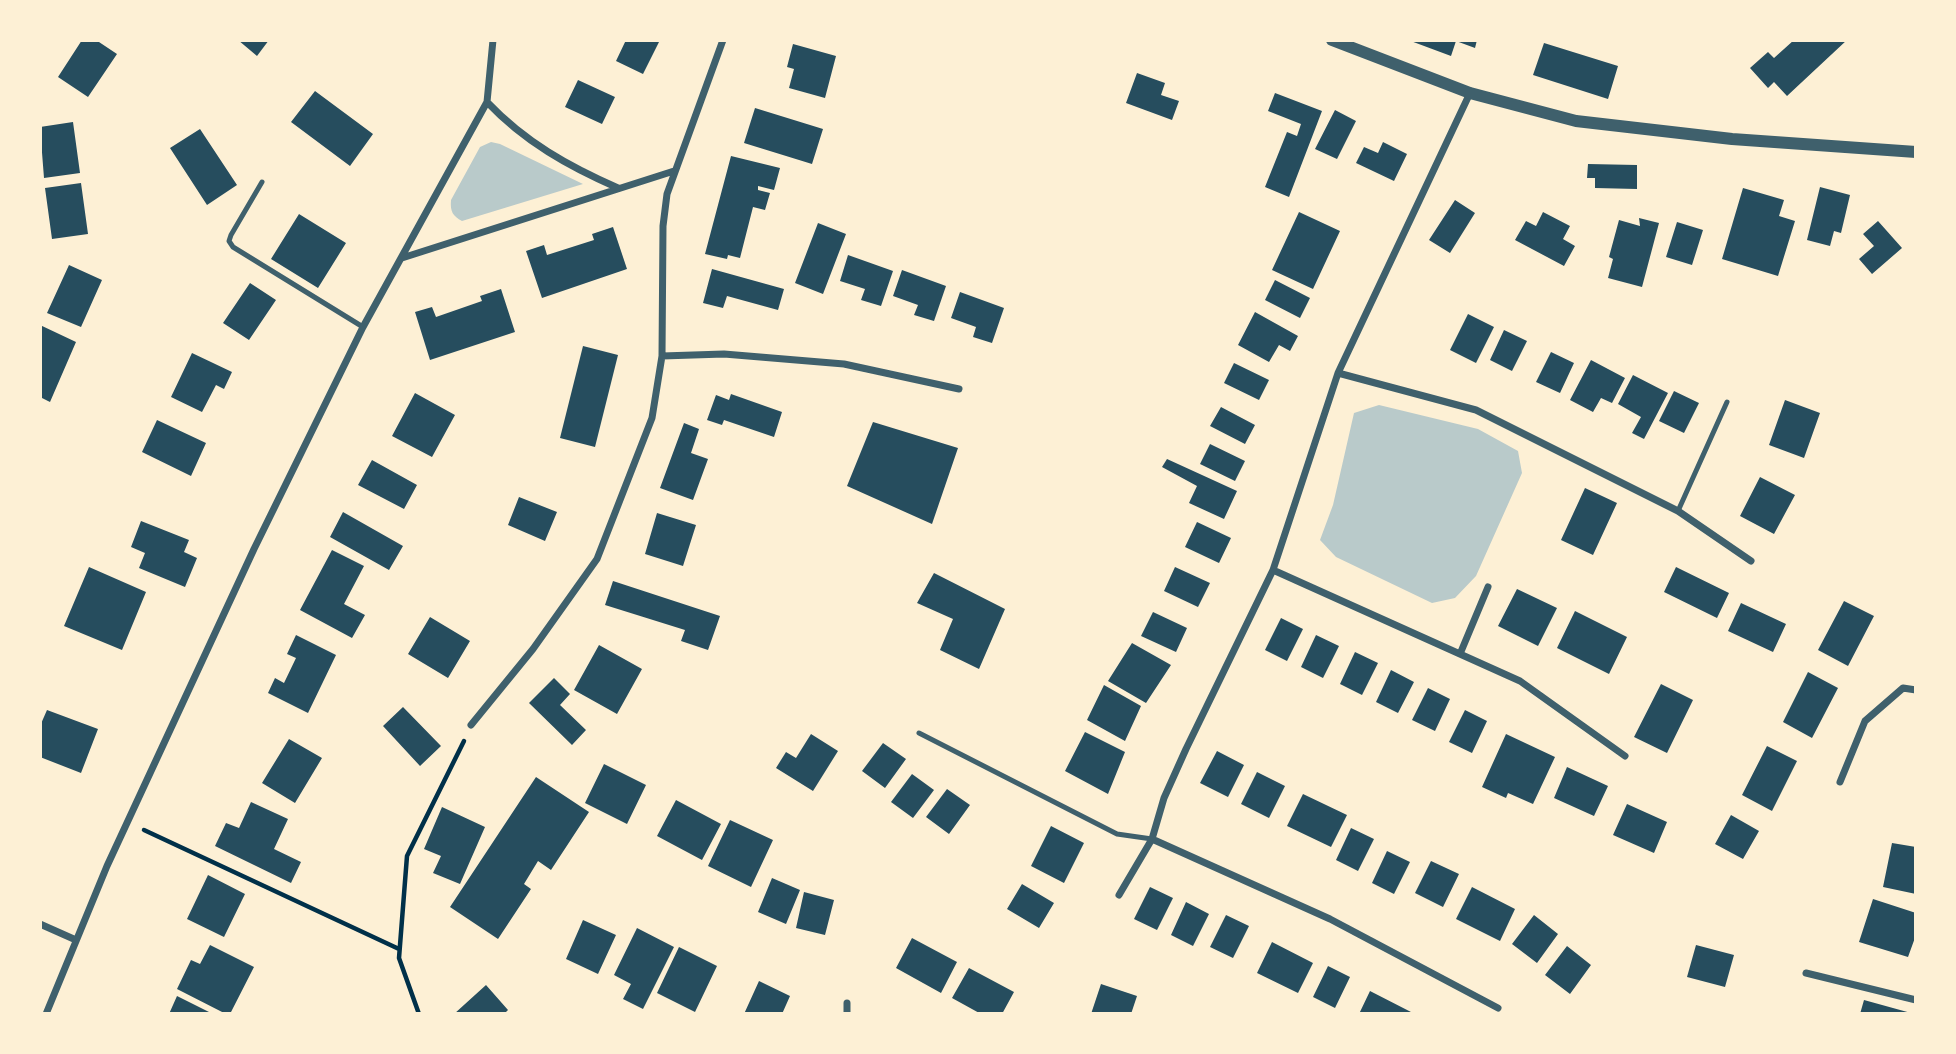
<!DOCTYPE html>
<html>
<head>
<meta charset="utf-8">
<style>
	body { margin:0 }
	#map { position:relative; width:1956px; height:1054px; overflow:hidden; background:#fdf0d5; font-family:Lato,sans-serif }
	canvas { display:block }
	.frame { position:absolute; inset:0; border:42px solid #fdf0d5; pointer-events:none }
</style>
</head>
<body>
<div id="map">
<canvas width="1956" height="1054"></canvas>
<div class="frame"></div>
</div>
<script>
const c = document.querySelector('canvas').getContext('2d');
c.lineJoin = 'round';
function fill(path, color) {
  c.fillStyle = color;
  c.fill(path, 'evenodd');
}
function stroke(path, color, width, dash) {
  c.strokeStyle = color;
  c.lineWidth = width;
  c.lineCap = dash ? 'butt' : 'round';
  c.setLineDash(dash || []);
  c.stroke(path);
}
fill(new Path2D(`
	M491,142L500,144L583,184L462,221C453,216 450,212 451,200L480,147Z
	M1379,405L1478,429L1518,451L1522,473L1476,576L1455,598L1432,603L1336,557L1320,540L1333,505L1354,413Z`), '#b9caca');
fill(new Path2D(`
	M82,40H96L117,54L88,97L58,77Z
	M238,40H269L257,56Z
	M626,40H660L643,74L616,61Z
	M1408,40H1477L1475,48L1456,41L1451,56Z
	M1794,40H1847L1787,96L1774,82L1768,88L1750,68L1768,52L1774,58Z
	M1544,43L1618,66L1608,99L1533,75Z
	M793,44L836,56L825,98L789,88L794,69L787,67Z
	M1137,73L1165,83L1161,95L1179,101L1172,120L1126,103Z
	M578,80L615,97L602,124L565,107Z
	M315,91L373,134L350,166L291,122Z
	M1275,93L1322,111L1289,197L1265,187L1287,132L1297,136L1301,124L1268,111Z
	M755,108L823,129L812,164L744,143Z
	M1335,110L1356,121L1337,159L1315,149Z
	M73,122L80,173L44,178L40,127Z
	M200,129L237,185L207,205L170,148Z
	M1383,142L1407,154L1394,181L1356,163L1364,147L1378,153Z
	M731,156L780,168L774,190L758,186V190L770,193L765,210L753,207L740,258L728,255L727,259L705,254Z
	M1588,164L1637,165V189L1595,188V178H1587Z
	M81,183L88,234L52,239L45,188Z
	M1820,187L1850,195L1841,233L1834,231L1830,246L1807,240Z
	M1743,188L1784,200L1779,216L1795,221L1778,276L1722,259Z
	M1455,200L1475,213L1450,253L1429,240Z
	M1299,212L1340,231L1313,289L1272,270Z
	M1543,212L1570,226L1563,239L1575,246L1564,266L1515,240L1526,221L1536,226Z
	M299,214L346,243L318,288L271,259Z
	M1639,218L1659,223L1642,287L1608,278L1613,259L1609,257L1619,220L1640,226Z
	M1878,221L1902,248L1872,274L1859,259L1874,246L1863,234Z
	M1677,222L1703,230L1692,265L1666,257Z
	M818,223L846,234L823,294L795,283Z
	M613,227L627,269L542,298L526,251L544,245L547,255L594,240L592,234Z
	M848,255L893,271L881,306L861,300L865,289L840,281Z
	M69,265L102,280L81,327L47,313Z
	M712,269L784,289L778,310L727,296L723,308L703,303Z
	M902,270L946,286L934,321L914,315L918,305L893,296Z
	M1275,280L1310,298L1300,318L1265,300Z
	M250,283L276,300L249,340L223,323Z
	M501,289L515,332L430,360L415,312L432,307L436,317L482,301L480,296Z
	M960,292L1004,308L992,343L973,337L976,327L951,318Z
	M1255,312L1298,336L1290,351L1279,345L1269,362L1238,345Z
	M1468,314L1494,327L1476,363L1450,350Z
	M40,325L76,342L50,402L40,397Z
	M1504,330L1527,341L1512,371L1490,360Z
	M583,346L618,355L595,447L560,438Z
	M1551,352L1574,363L1560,393L1536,382Z
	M192,353L232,372L224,389L216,385L202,412L171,397Z
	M1591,360L1625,378L1612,403L1601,398L1593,412L1570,400Z
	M1234,363L1269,380L1259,400L1224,383Z
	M1633,375L1668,393L1644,439L1632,433L1641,417L1618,404Z
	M1674,391L1699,403L1684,433L1659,421Z
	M415,393L455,415L432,457L392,436Z
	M731,394L782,412L774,437L724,420L722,425L707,420L716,395L729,400Z
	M1785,400L1820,413L1804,458L1769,445Z
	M1221,407L1255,425L1245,444L1210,426Z
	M157,420L206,443L191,476L142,452Z
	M873,422L958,448L932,524L847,486Z
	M684,423L699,429L691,453L708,459L693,500L660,488Z
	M1210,444L1245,461L1235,481L1200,464Z
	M1167,459L1237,491L1224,519L1189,503L1197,486L1162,467Z
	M372,460L417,485L404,509L358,485Z
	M1760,477L1795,495L1774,534L1740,516Z
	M1585,488L1617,503L1593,555L1561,540Z
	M519,497L557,512L545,541L508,525Z
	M343,512L403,546L389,570L330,537Z
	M657,513L696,525L683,566L645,554Z
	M141,521L189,540L184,552L197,558L185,587L139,568L145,553L131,547Z
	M1197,522L1231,538L1219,563L1185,547Z
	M332,550L364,566L344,604L365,615L352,638L300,610Z
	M89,567L146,592L122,650L64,626Z
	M1175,567L1210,583L1198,607L1164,591Z
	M1676,567L1729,593L1717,618L1664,592Z
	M934,573L1005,609L979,669L940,650L953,619L917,603Z
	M613,581L720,616L708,650L681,641L685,630L605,605Z
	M1517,589L1557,608L1538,646L1498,626Z
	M1844,601L1874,616L1848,666L1818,650Z
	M1741,603L1786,624L1773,652L1728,631Z
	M1575,611L1627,637L1609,674L1557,648Z
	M1153,612L1187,628L1176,652L1141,636Z
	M430,617L470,641L448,678L408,654Z
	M1281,618L1303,629L1287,661L1265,650Z
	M296,635L336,655L308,713L268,693L275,678L284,683L296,658L287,654Z
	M1316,635L1339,646L1323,678L1301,667Z
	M1132,643L1171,665L1146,703L1108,681Z
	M599,645L642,669L617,714L574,690Z
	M1355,652L1378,663L1362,695L1340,684Z
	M1391,670L1414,682L1398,713L1376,702Z
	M1808,672L1838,688L1812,738L1783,722Z
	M554,678L570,694L560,705L586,730L572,745L529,703Z
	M1661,684L1693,700L1667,753L1634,737Z
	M1104,685L1141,706L1125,741L1087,720Z
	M1428,688L1450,699L1435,731L1412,720Z
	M403,707L441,746L420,766L383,726Z
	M47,710L98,729L81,773L40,757V726Z
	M1465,710L1487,721L1472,753L1449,742Z
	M1085,732L1125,752L1108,794L1065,771Z
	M811,734L838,751L813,791L776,768L786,752L796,758Z
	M1506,734L1555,757L1533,804L1508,793L1506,798L1482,787Z
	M289,739L322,758L295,803L262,783Z
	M883,743L906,759L885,788L862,771Z
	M1767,746L1797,761L1772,811L1742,795Z
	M1217,751L1244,765L1228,797L1200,783Z
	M604,764L646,785L627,824L585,803Z
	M1567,767L1608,786L1594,816L1554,798Z
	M1257,772L1285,786L1269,818L1241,804Z
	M912,774L934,790L913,818L891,802Z
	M536,777L589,812L551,870L538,861L524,884L531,889L498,939L450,907Z
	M947,789L970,805L949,834L926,817Z
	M1303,794L1347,815L1331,847L1287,826Z
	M676,800L721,824L702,860L657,836Z
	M251,802L288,819L274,849L301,862L291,883L215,846L226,823L239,828Z
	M1627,804L1667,822L1654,853L1613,835Z
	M442,807L485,827L460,884L433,873L441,856L424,849Z
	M1731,815L1759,831L1743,859L1715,844Z
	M730,820L773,840L751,887L708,866Z
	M1051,826L1084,843L1064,883L1031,866Z
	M1351,828L1374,839L1358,871L1336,860Z
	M1892,843L1916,847V894L1883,887Z
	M1387,851L1410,862L1394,894L1372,883Z
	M1431,861L1459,874L1443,907L1415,893Z
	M208,875L245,894L224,937L187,919Z
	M772,878L800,890L786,924L758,912Z
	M1022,884L1054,903L1039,928L1007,909Z
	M1150,887L1173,898L1157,930L1134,919Z
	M1472,887L1515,909L1500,941L1456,919Z
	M804,892L834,900L825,935L796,928Z
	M1873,899L1916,913V935L1908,957L1859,942Z
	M1186,902L1209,914L1193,946L1171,935Z
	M1226,915L1249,926L1233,958L1210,947Z
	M1534,915L1558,934L1537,963L1512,944Z
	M583,920L616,935L598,974L566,959Z
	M637,928L674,947L643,1009L623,999L631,984L614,975Z
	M912,938L957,962L941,993L896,968Z
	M1272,942L1313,963L1298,993L1257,973Z
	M210,945L254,967L230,1014H226L177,989L191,960L200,964Z
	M1696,945L1734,955L1725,987L1687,977Z
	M1567,946L1591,965L1570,994L1545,975Z
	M679,947L717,966L695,1012L657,993Z
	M1328,966L1350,977L1335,1008L1313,997Z
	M969,968L1014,992L1002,1014H981L952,998Z
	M759,981L790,996L782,1014H744Z
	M1101,984L1137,996L1131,1014H1091Z
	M486,985L508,1010L504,1014H454Z
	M1370,991L1411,1012L1410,1014H1359Z
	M177,996L213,1014H169Z
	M1864,1000L1911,1013L1910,1014H1860Z`), '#264d5e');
stroke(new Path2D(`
	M144,830L399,949
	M419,1014L399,958L407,856L464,741`), '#003049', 4.5);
stroke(new Path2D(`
	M262,182L231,235L229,241L233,247L363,327
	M1678,511L1727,402
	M919,733L1117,834L1152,839`), '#3f606c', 5);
stroke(new Path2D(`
	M487,102C525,142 568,166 618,188
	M402,258L674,171
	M662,356L724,354L844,364L959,389
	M1338,373L1476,410L1678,511L1751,561
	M1273,570L1520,681L1625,756
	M1460,654L1488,587
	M471,725L533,649L597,559L652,418L662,356L663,226L667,194L723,40
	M1840,782L1865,721L1903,688L1916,690
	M1152,839L1330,919L1498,1008
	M1119,895L1152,839L1164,798L1186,749L1273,570L1338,373L1470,93
	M40,924L76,940
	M1806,973L1916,1000
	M46,1014L107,866L254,549L363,327L487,102L493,40
	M847,1014V1003`), '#3f606c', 7);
stroke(new Path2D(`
	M1332,40L1470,93L1576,121L1732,139L1916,152`), '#3f606c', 12);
</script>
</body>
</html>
